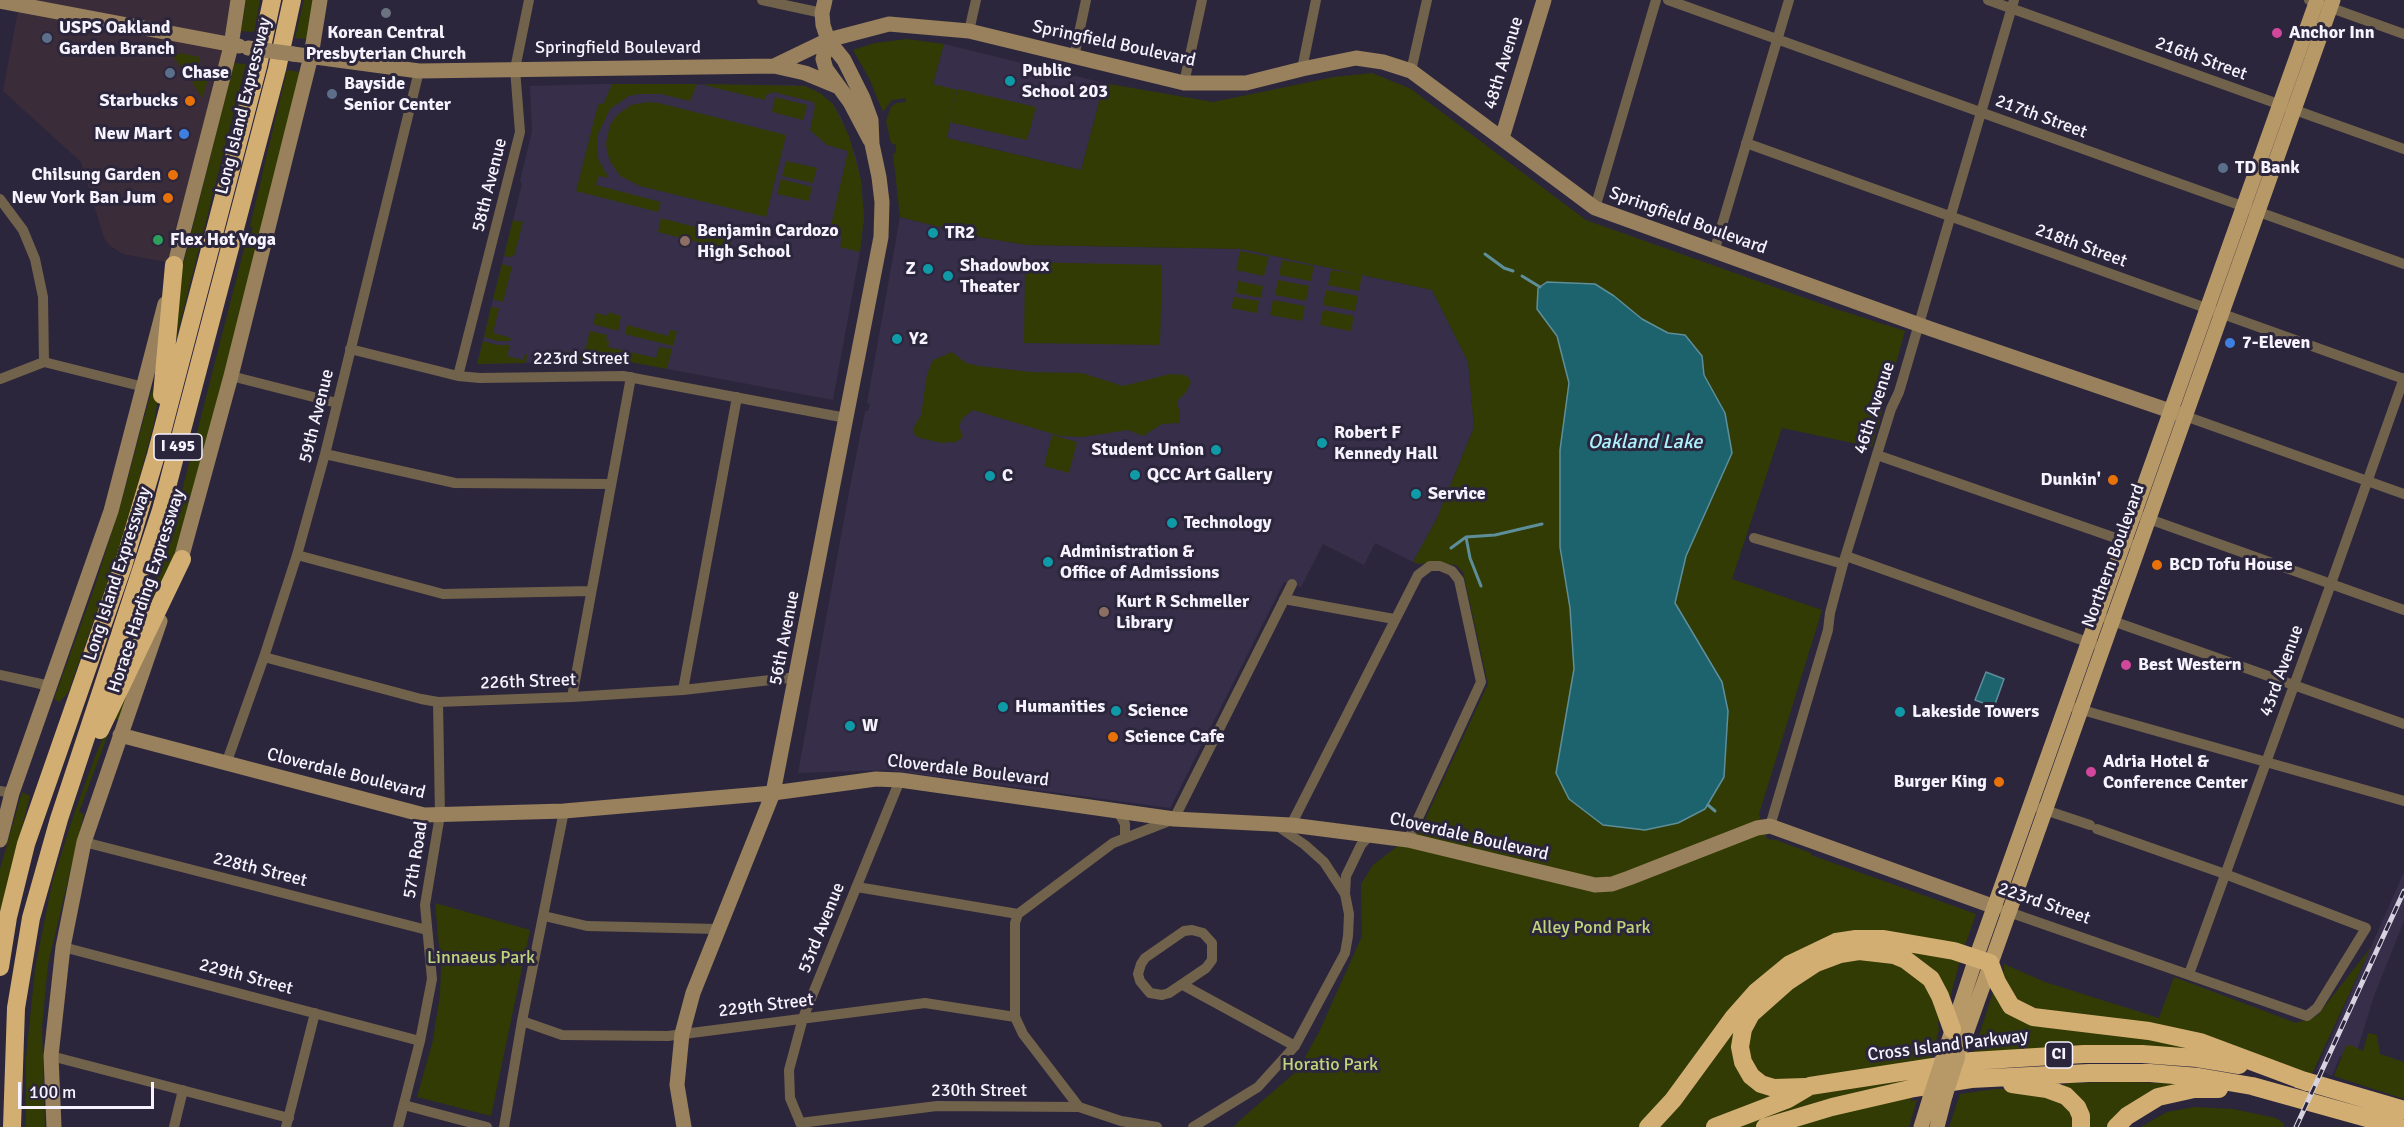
<!DOCTYPE html>
<style>
body{margin:0}
#map{position:relative;width:2404px;height:1127px;overflow:hidden;background:#2c263c;font-family:Signika,sans-serif}
canvas{display:block}
.scale{position:absolute;left:18px;top:1082px;width:136px;height:27px;box-sizing:border-box;border:3px solid #f6f3ff;border-top:0;padding-left:8px;font-size:18px;line-height:21px;white-space:nowrap;color:#f6f3ff;-webkit-text-stroke:4px #2c263c;paint-order:stroke}
</style>
<div id="map">
<canvas width="2404" height="1127"></canvas>
<div class="scale">100 m</div>
</div>
<script>
const c = document.querySelector('canvas').getContext('2d');
c.lineJoin = 'round';
function paint(path, color) {
  c.fillStyle = color;
  c.fill(path, 'evenodd');
}
function poly(rows) {
  const path = new Path2D();
  for (const r of rows) {
    path.moveTo(r[0], r[1]);
    for (let i = 2; i < r.length; i += 2) path.lineTo(r[i], r[i + 1]);
  }
  return path;
}
function stroke(path, color, width, dash) {
  c.strokeStyle = color;
  c.lineWidth = width;
  c.lineCap = dash ? 'butt' : 'round';
  c.setLineDash(dash || []);
  c.stroke(path);
}
function write(font, color, halo, rows, align = 'center') {
  c.font = font + ' Signika,sans-serif';
  c.lineWidth = 6;
  c.setLineDash([]);
  c.textBaseline = 'middle';
  c.strokeStyle = halo;
  c.fillStyle = color;
  for (const [text, x, y, turn = 0] of rows) {
    c.save();
    c.translate(x, y);
    c.rotate((+turn || 0) * Math.PI / 180);
    c.textAlign = isNaN(turn) ? turn : align;
    if (halo) c.strokeText(text, 0, 0);
    c.fillText(text, 0, 0);
    c.restore();
  }
}
const commercial = poly([
 [20,0,231,0,222,54,167,262,123,254,109,245,104,238,81,162,3,91]
]);
const built = poly([
 [944,44,1104,83,1081,170,947,138,950,125,933,84],
 [602,84,794,85,813,89,833,104,841,117,856,157,861,180,864,217,860,252,833,400,625,361,477,364,522,184,520,181,532,131,530,86],
 [900,217,979,237,1027,245,1242,249,1432,290,1468,362,1474,427,1437,518,1413,562,1375,543,1364,565,1323,544,1301,587,1284,582,1170,808,888,770,798,773,849,492,865,411,868,411,870,404,867,403],
 [2404,872,2404,921,2374,996,2354,1061,2340,1056,2332,1076,2317,1069]
]);
const green = poly([
 [246,0,260,0,254,32,241,31],
 [304,0,314,0,307,39,295,38],
 [907,39,944,44,933,84,957,90,949,122,958,89,1036,107,1027,140,949,122,950,125,947,138,1081,170,1104,83,1213,102,1334,77,1372,73,1411,89,1586,220,1836,309,1905,331,1872,447,1782,428,1732,579,1822,610,1759,814,1767,839,1776,840,1811,853,1811,855,1976,914,1960,960,1948,1006,1946,1001,1938,1023,1939,1030,1931,1060,1924,1065,1911,1101,1917,1100,1909,1127,1234,1127,1239,1121,1298,1070,1319,1032,1362,936,1361,884,1373,865,1421,828,1488,684,1463,572,1456,565,1432,563,1419,564,1413,562,1437,518,1474,427,1468,362,1432,290,1362,275,1359,291,1328,285,1331,270,1361,275,1242,249,1027,245,979,237,900,217,893,154,896,152,896,145,891,143,886,121,891,107,896,103,906,102,906,98,892,100,883,112,869,78,853,50,875,43],
 [174,52,199,57,199,64,192,64,183,69,174,58],
 [234,63,246,64,172,355,178,285],
 [287,70,301,72,182,539,152,607,148,605,175,518,246,241,253,228,250,226],
 [203,71,210,74,202,98,192,82,199,77],
 [612,84,697,84,690,101,661,94,639,94,629,96,610,109,598,134,597,152,599,161,609,178,599,176,596,185,661,202,658,212,576,191,598,105,604,103],
 [706,84,805,86,820,93,833,104,849,136,861,180,864,217,860,252,840,247,842,237,831,226,848,151,827,145,810,130,815,107,814,102,773,92,766,95,765,100,704,85],
 [775,97,807,105,803,120,772,112],
 [648,102,659,103,786,135,766,217,640,186,620,176,610,161,607,152,606,143,610,125,617,115,631,105],
 [786,161,817,168,813,183,782,176],
 [781,179,812,187,809,201,777,194],
 [661,218,733,237,729,250,658,232],
 [513,220,523,222,514,256,510,257,504,256],
 [1240,251,1269,257,1264,276,1236,270],
 [1282,260,1314,266,1311,281,1279,275],
 [1025,262,1162,265,1160,345,1024,343],
 [502,264,512,267,503,302,493,299],
 [1278,280,1309,286,1306,301,1275,295],
 [1238,281,1263,286,1261,298,1236,293],
 [1326,290,1358,296,1355,311,1323,305],
 [1234,297,1259,301,1257,313,1231,308],
 [1273,300,1305,306,1302,321,1270,315],
 [491,307,499,308,493,333,511,338,510,341,498,341,484,337],
 [1323,310,1354,316,1351,331,1320,325],
 [609,312,621,316,618,331,593,324,596,313,608,316],
 [627,325,668,336,670,330,677,331,673,346,625,334],
 [590,331,607,335,606,340,609,341,608,347,656,358,659,347,672,349,667,369,625,361,562,362,565,351,584,355],
 [483,341,498,345,510,345,507,356,523,360,525,354,527,354,526,363,477,364],
 [952,352,966,363,979,366,1031,372,1082,373,1123,386,1170,374,1185,375,1189,378,1191,382,1187,391,1177,401,1180,414,1179,423,1162,424,1143,436,1128,430,1082,437,1060,436,973,410,963,418,959,426,963,437,956,442,942,443,920,438,915,435,913,429,921,415,927,374,933,360],
 [160,372,159,392,154,423,124,536,68,693,59,702,54,699,95,586,122,500,150,396],
 [1052,435,1077,442,1069,473,1044,466],
 [154,624,119,720,114,718,79,812,84,814,48,964,42,1027,45,1127,26,1127,26,1057,35,969,52,883,74,814,96,754],
 [22,792,30,796,0,912,0,869],
 [435,903,530,930,491,1116,417,1097,433,1040,440,994,441,968],
 [2371,947,2312,1074,2221,1043,2025,1008,2010,997,2004,980,2004,964,2045,982,2159,1018,2174,977,2296,1023,2317,1016],
 [1993,992,2001,1003,2162,1039,2192,1049,1973,1054],
 [2368,1033,2377,1035,2380,1054,2404,1062,2404,1099,2334,1076,2346,1046,2351,1045,2363,1051],
 [2125,1082,2190,1084,2112,1127,2087,1127,2058,1087,2069,1083],
 [1995,1089,2015,1089,2050,1094,2074,1111,2077,1127,1949,1127,1960,1094],
 [2194,1107,2233,1109,2276,1118,2284,1124,2284,1127,2141,1127,2167,1112]
]);
const water = poly([
 [1547,282,1595,284,1614,296,1642,319,1668,333,1685,335,1702,356,1704,375,1725,413,1732,453,1686,556,1675,603,1722,682,1728,711,1724,777,1705,809,1678,823,1645,830,1603,825,1569,799,1556,773,1574,669,1570,608,1560,547,1560,450,1569,383,1557,336,1537,309,1538,288,1547,282],
 [1986,672,2004,679,1994,707,1975,700,1986,672]
]);
const stream = poly([
 [1485,254,1504,268,1513,271],
 [1522,276,1540,287],
 [1451,548,1466,537],
 [1481,586,1470,558,1466,537,1495,535,1542,524],
 [1708,805,1715,811]
]);
const street = poly([
 [762,0,822,13],
 [1668,0,2404,264],
 [1988,0,2404,149],
 [2309,0,2404,34],
 [969,31,976,0],
 [1074,57,1086,0],
 [1302,69,1316,0],
 [1411,71,1427,0],
 [1184,83,1202,0],
 [1746,143,2404,379],
 [0,199,23,230,35,259,43,297,44,362],
 [1595,208,1656,0],
 [1714,252,1789,0],
 [350,349,458,376,480,378,623,376,846,418],
 [231,376,337,403],
 [458,376,520,132,515,69,529,0],
 [0,379,44,362,144,387],
 [2185,416,2404,494],
 [325,454,455,483,611,484],
 [1877,455,2130,543],
 [2135,514,2404,610],
 [1754,538,1843,564],
 [297,555,443,594,591,591],
 [1846,556,2093,644],
 [1284,599,1394,619],
 [2107,619,2404,724],
 [264,657,421,699,438,702,572,697,683,690,797,677],
 [0,675,50,686],
 [683,690,737,397],
 [572,697,631,377],
 [2075,708,2404,801],
 [226,764,264,657,297,555,325,454,419,71],
 [0,791,12,793],
 [2039,808,2090,825],
 [1119,813,1125,824,1125,837],
 [1276,825,1305,845,1324,862,1345,894],
 [1291,825,1418,575,1430,566,1440,566,1452,571,1459,580,1481,682,1408,840],
 [1770,826,1828,630,1830,613,1843,564,1891,409,1899,392,2014,0],
 [84,842,427,930],
 [857,887,1018,914],
 [2003,910,2307,1016,2317,1008,2366,928,2225,874,2097,829],
 [544,916,587,926,718,929],
 [1192,930,1203,933,1212,943,1212,960,1206,968,1169,993,1162,995,1150,993,1140,981,1138,974,1141,964,1145,958,1184,931,1192,930],
 [63,947,420,1041],
 [2189,974,2328,592,2404,378],
 [1183,985,1295,1046],
 [522,1021,562,1035,668,1036,925,1003,1015,1017],
 [51,1056,289,1118],
 [404,1105,487,1127],
 [1079,1107,1023,1034,1015,1017,1015,923,1018,914,1113,843,1174,819,1292,584],
 [800,1123,937,1106,1079,1107,1121,1121,1157,1127],
 [174,1127,183,1090],
 [286,1127,315,1013],
 [398,1127,420,1041,432,979,425,905,440,815,438,702],
 [504,1127,522,1021,564,811],
 [802,1127,790,1098,789,1070,803,1018,900,780],
 [1193,1127,1258,1087,1295,1046,1345,953,1348,936,1349,914,1345,894,1346,876,1361,845,1369,836]
]);
const secondary = poly([
 [0,1,239,46],
 [828,40,823,59,826,69,850,102,870,140],
 [293,54,419,71,774,66,828,40,889,24,969,31,1184,83,1246,83,1302,69,1356,58,1383,62,1411,71,1595,208,1931,329,2182,415],
 [774,66,805,73,839,87],
 [1502,138,1544,0],
 [172,275,231,46,238,0],
 [178,570,231,376,311,56,320,0],
 [120,735,424,815,564,811,773,793,876,779,900,780,1174,819,1291,825,1408,840,1595,885,1612,884,1629,878,1757,828,1770,826,1995,907],
 [0,840,12,793,111,511,165,304],
 [54,1127,51,1056,63,947,84,842,160,621],
 [684,1127,677,1085,682,1034,693,993,773,793,881,237,882,202,879,177,872,144,871,120,863,98,844,60,828,40,823,25,822,13,825,0]
]);
const primary = poly([
 [1958,1056,2333,0],
 [1943,1058,1976,958,2317,0],
 [1921,1127,1930,1098],
 [1937,1127,1945,1096]
]);
const highway = poly([
 [162,395,174,265],
 [100,730,182,559],
 [0,967,8,917,26,844,123,566,156,455,258,66,272,0],
 [2298,1079,2404,1110],
 [2012,1084,2047,1089,2066,1096,2077,1107,2081,1116,2081,1127],
 [1806,1087,1774,1088,1761,1084,1751,1076,1743,1062,1740,1047,1743,1029,1751,1014,1787,982,1816,963,1840,954,1859,951,1894,955,1906,960,1931,979,1940,996,1952,1029],
 [12,1127,16,1008,31,918,59,819,161,510,277,69,292,0],
 [1648,1127,1673,1100,1733,1018,1756,992,1790,964,1836,942,1856,939,1884,939,1954,951,1990,963,1997,982,2011,1006,2033,1017,2149,1031,2200,1042,2307,1082],
 [1715,1127,1788,1099,1810,1086,1972,1061,2084,1054,2142,1054,2197,1058,2239,1065],
 [1765,1127,1832,1107,1914,1088,1971,1079,2089,1073,2150,1073,2199,1077,2252,1086,2399,1127],
 [2116,1127,2127,1116,2158,1097,2194,1089,2219,1089]
]);
const rail = poly([
 [2296,1127,2404,891]
]);
const secondaryBridge = poly([
 [248,48,293,54]
]);
const primaryBridge = poly([
 [1945,1096,1958,1056],
 [1930,1098,1943,1058]
]);
const markers = [
 [386,13,6,"#6b7280"],
 [2277,33,6,"#d1479c"],
 [47,38,6,"#5c6f8a"],
 [170,73,6,"#5c6f8a"],
 [1010,81,6,"#0f9aa8"],
 [332,94,6,"#5c6f8a"],
 [190,101,6,"#e8710a"],
 [184,134,6,"#3f7fe0"],
 [2223,168,6,"#5c6f8a"],
 [173,175,6,"#e8710a"],
 [168,198,6,"#e8710a"],
 [933,233,6,"#0f9aa8"],
 [158,240,6,"#2e9e5b"],
 [685,241,6,"#8d6e63"],
 [928,269,6,"#0f9aa8"],
 [948,276,6,"#0f9aa8"],
 [897,339,6,"#0f9aa8"],
 [2230,343,6,"#3f7fe0"],
 [1322,443,6,"#0f9aa8"],
 [1216,450,6,"#0f9aa8"],
 [1135,475,6,"#0f9aa8"],
 [990,476,6,"#0f9aa8"],
 [2113,480,6,"#e8710a"],
 [1416,494,6,"#0f9aa8"],
 [1172,523,6,"#0f9aa8"],
 [1048,562,6,"#0f9aa8"],
 [2157,565,6,"#e8710a"],
 [1104,612,6,"#8d6e63"],
 [2126,665,6,"#d1479c"],
 [1003,707,6,"#0f9aa8"],
 [1116,711,6,"#0f9aa8"],
 [1900,712,6,"#0f9aa8"],
 [850,726,6,"#0f9aa8"],
 [1113,737,6,"#e8710a"],
 [2091,772,6,"#d1479c"],
 [1999,782,6,"#e8710a"]
];
const shields = [
 [178,447,48],
 [2059,1055,27]
];
const shieldNames = [
 ["I 495",178,447],
 ["CI",2059,1055]
];
const poiNames = [
 ["USPS Oakland",59,28],
 ["Garden Branch",59,49],
 ["Korean Central",386,33,"center"],
 ["Presbyterian Church",386,54,"center"],
 ["Anchor Inn",2289,33],
 ["Public",1022,71],
 ["School 203",1022,92],
 ["Chase",182,73],
 ["Bayside",344,84],
 ["Senior Center",344,105],
 ["Starbucks",178,101,"right"],
 ["New Mart",172,134,"right"],
 ["TD Bank",2235,168],
 ["Chilsung Garden",161,175,"right"],
 ["New York Ban Jum",156,198,"right"],
 ["Benjamin Cardozo",697,231],
 ["High School",697,252],
 ["TR2",945,233],
 ["Flex Hot Yoga",170,240],
 ["Shadowbox",960,266],
 ["Theater",960,287],
 ["Z",916,269,"right"],
 ["Y2",909,339],
 ["7-Eleven",2242,343],
 ["Robert F",1334,433],
 ["Kennedy Hall",1334,454],
 ["Student Union",1204,450,"right"],
 ["QCC Art Gallery",1147,475],
 ["C",1002,476],
 ["Dunkin'",2101,480,"right"],
 ["Service",1428,494],
 ["Technology",1184,523],
 ["Administration &",1060,552],
 ["Office of Admissions",1060,573],
 ["BCD Tofu House",2169,565],
 ["Kurt R Schmeller",1116,602],
 ["Library",1116,623],
 ["Best Western",2138,665],
 ["Humanities",1015,707],
 ["Science",1128,711],
 ["Lakeside Towers",1912,712],
 ["W",862,726],
 ["Science Cafe",1125,737],
 ["Adria Hotel &",2103,762],
 ["Conference Center",2103,783],
 ["Burger King",1987,782,"right"]
];
const streetNames = [
 ["Springfield Boulevard",1114,44,12],
 ["Springfield Boulevard",618,48],
 ["216th Street",2201,59,20],
 ["48th Avenue",1504,63,-73],
 ["Long Island Expressway",244,106,-76],
 ["217th Street",2041,117,20],
 ["58th Avenue",490,185,-76],
 ["Springfield Boulevard",1688,221,20],
 ["218th Street",2081,246,20],
 ["223rd Street",581,359],
 ["46th Avenue",1875,408,-72],
 ["59th Avenue",317,416,-76],
 ["Northern Boulevard",2114,556,-70],
 ["Long Island Expressway",118,574,-72],
 ["Horace Harding Expressway",147,591,-72],
 ["56th Avenue",785,638,-79],
 ["43rd Avenue",2282,671,-70],
 ["226th Street",528,682,-2],
 ["Cloverdale Boulevard",968,771,7],
 ["Cloverdale Boulevard",346,774,14],
 ["Cloverdale Boulevard",1469,837,13],
 ["57th Road",416,860,-81],
 ["228th Street",260,870,14],
 ["223rd Street",2044,904,19],
 ["53rd Avenue",822,928,-68],
 ["229th Street",246,977,15],
 ["229th Street",766,1006,-7],
 ["Cross Island Parkway",1948,1046,-7],
 ["230th Street",979,1091]
];
const parkNames = [
 ["Alley Pond Park",1591,928],
 ["Linnaeus Park",481,958],
 ["Horatio Park",1330,1065]
];
const waterNames = [
 ["Oakland Lake",1645,443]
];
paint(commercial, '#3b2c39');
paint(built, '#372e4a');
paint(green, '#323b04');
paint(water, '#1c636e');
stroke(water, '#5d8e9a', 1.5);
stroke(stream, '#5d8e9a', 3);
stroke(street, '#71624b', 10);
stroke(secondary, '#98815c', 15);
stroke(primary, '#b79968', 15);
stroke(highway, '#d3ae73', 18);
stroke(rail, '#d6d2e0', 5);
stroke(rail, '#2c263c', 3, [9]);
stroke(secondaryBridge, '#98815c', 15);
stroke(primaryBridge, '#b79968', 15);
for (const [x, y, r, color] of markers) {
  const dot = new Path2D();
  dot.arc(x, y, r, 0, 2 * Math.PI);
  c.fillStyle = color;
  c.fill(dot);
  stroke(dot, '#2c263c', 2);
}
for (const [x, y, w] of shields) {
  const box = new Path2D();
  box.roundRect(x - w / 2, y - 13, w, 26, 4.5);
  c.fillStyle = '#2c263c';
  c.fill(box);
  stroke(box, '#f6f3ff', 1.5);
}
write('bold 16px', '#f6f3ff', null, shieldNames);
write('bold 18px', '#f6f3ff', '#2c263c', poiNames, 'left');
write('18px', '#f6f3ff', '#2c263c', streetNames);
write('18px', '#c0d57b', '#2c263c', parkNames);
write('italic 20px', '#acf1fd', '#2c263c', waterNames);
</script>
